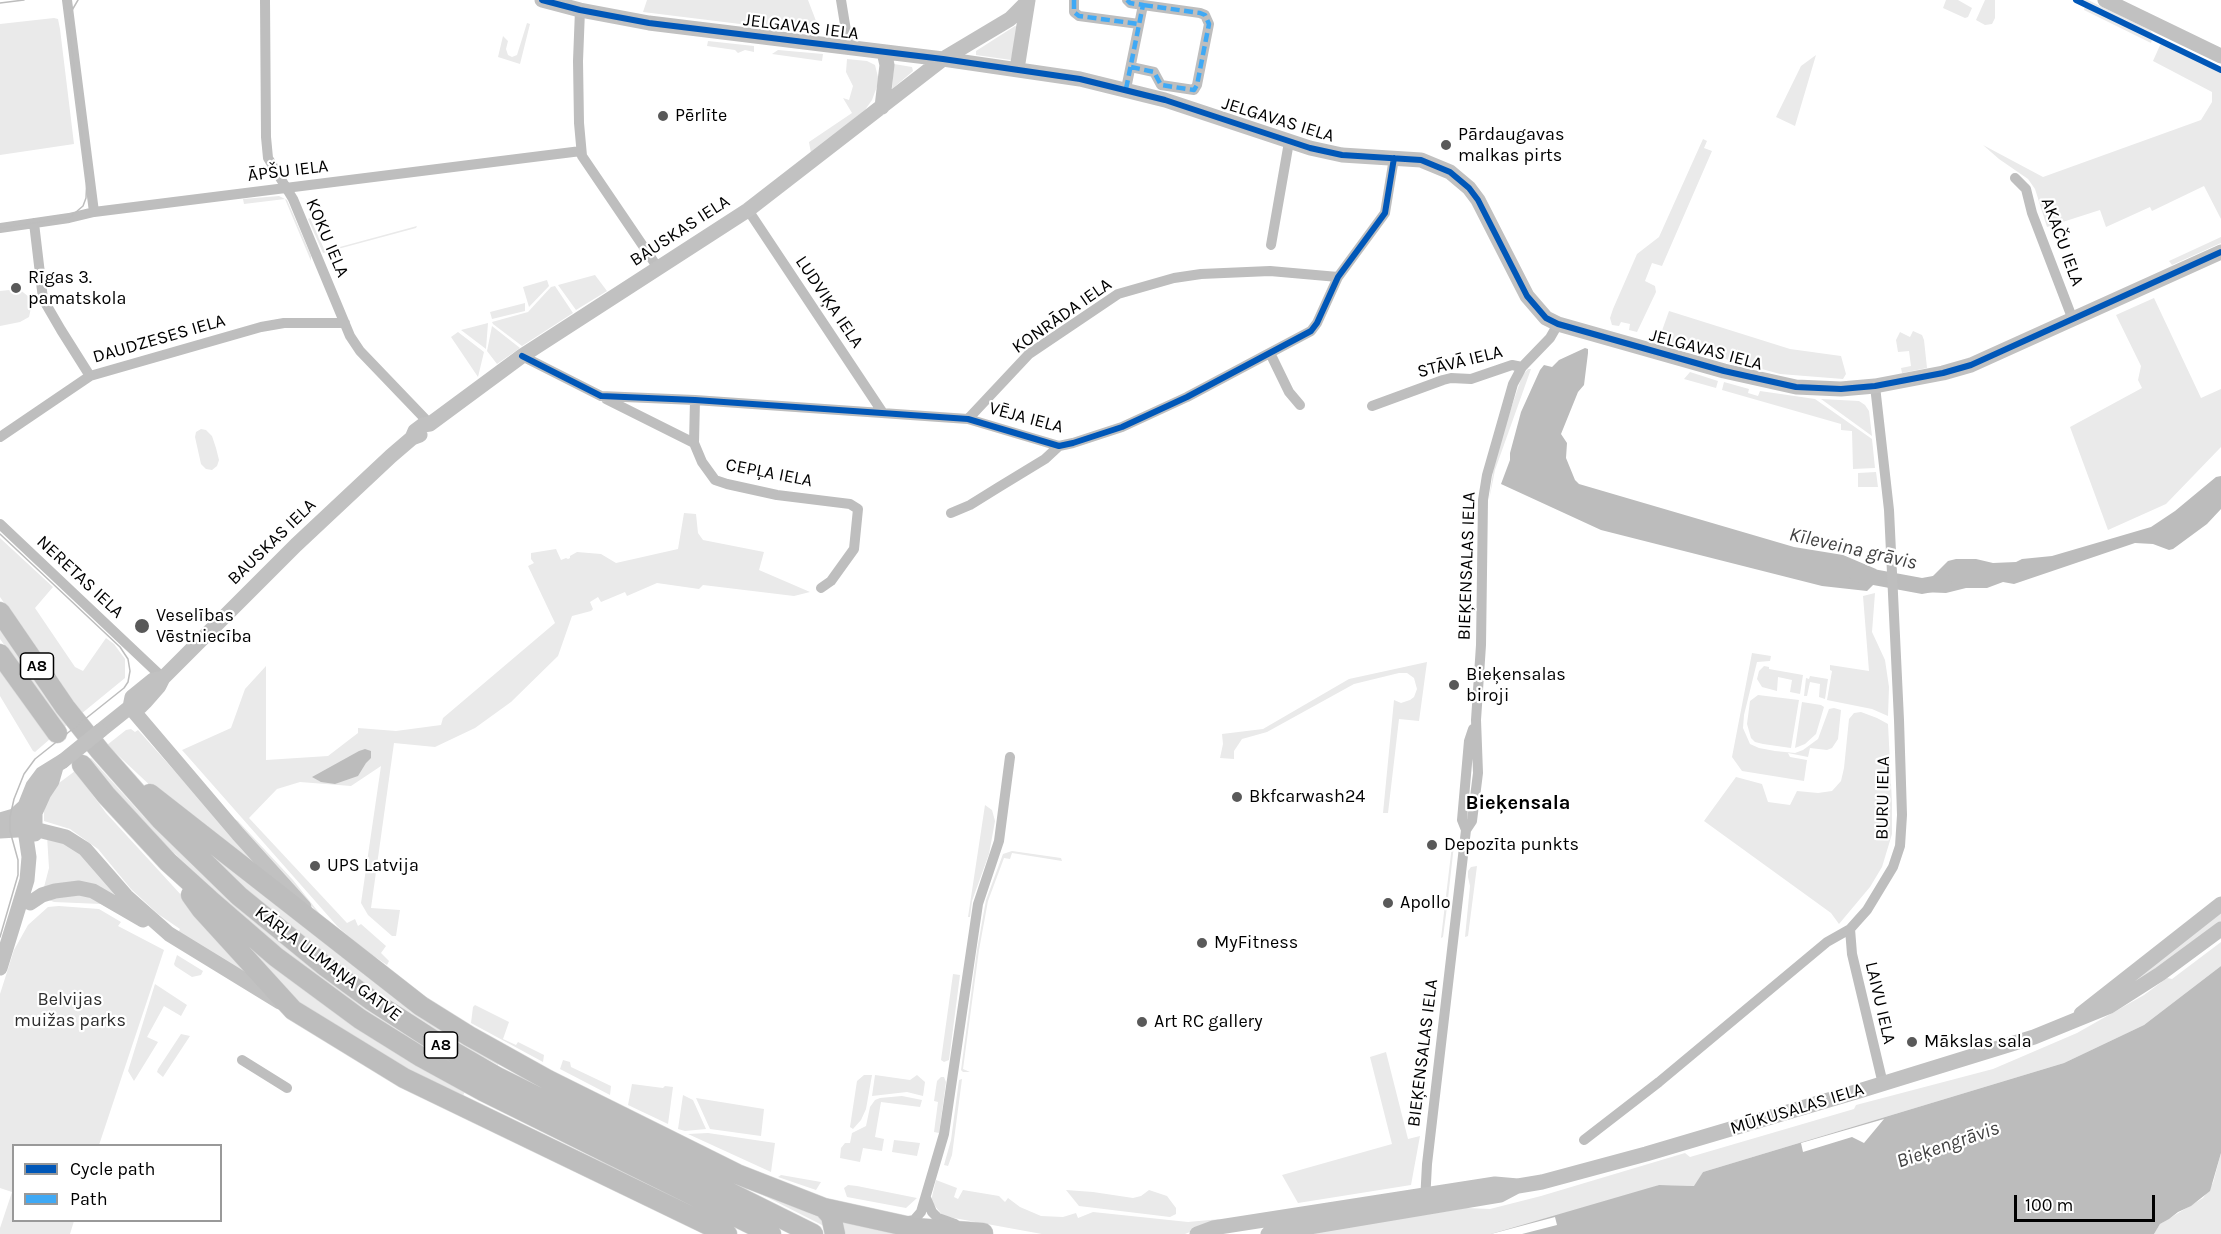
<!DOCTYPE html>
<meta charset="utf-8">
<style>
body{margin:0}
#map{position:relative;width:2221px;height:1234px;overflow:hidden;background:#fff;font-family:Karla,sans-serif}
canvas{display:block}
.legend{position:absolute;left:12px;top:1144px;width:210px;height:78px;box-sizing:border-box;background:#fff;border:2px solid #999;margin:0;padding:8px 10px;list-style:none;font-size:18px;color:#000}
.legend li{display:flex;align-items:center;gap:12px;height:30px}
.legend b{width:30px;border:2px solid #999}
.scale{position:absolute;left:2014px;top:1195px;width:141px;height:27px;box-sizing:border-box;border:3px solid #000;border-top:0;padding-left:8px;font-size:18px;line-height:21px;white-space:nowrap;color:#000;-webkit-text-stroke:4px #fff;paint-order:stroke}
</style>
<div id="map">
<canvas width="2221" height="1234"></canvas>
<ul class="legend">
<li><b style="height:8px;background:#0057b8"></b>Cycle path</li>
<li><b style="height:8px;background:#3fa9f5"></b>Path</li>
</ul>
<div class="scale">100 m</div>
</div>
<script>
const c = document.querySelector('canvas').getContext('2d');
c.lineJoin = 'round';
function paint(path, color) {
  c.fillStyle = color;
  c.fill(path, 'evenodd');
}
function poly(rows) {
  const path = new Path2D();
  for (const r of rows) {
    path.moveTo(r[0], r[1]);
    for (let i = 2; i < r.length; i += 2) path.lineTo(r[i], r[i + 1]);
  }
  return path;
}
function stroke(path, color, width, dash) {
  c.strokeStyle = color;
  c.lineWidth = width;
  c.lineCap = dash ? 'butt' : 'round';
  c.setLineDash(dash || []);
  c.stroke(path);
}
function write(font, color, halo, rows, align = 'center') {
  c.font = font + ' Karla,sans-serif';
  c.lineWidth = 4.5;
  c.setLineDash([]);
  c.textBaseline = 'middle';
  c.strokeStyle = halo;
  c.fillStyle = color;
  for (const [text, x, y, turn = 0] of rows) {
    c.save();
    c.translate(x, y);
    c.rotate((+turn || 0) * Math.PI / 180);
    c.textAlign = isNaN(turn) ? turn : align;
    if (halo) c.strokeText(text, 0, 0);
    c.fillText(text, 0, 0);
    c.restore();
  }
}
const green = poly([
 [647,0,808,0,821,34,643,12],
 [1946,0,1958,0,1972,8,1968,17,1965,18,1943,8],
 [1985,0,1995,0,1995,18,1992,24,1985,25,1976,20],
 [2080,0,2088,0,2150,30,2154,35],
 [2085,6,2152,40,2151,43,2088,12,2084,10],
 [54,18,58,19,60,29,74,144,0,155,0,24],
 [527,23,530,24,520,64,498,57,503,36,508,41,506,49,508,55,512,57,517,55],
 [1015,26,1018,27,1011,60,976,55,976,51],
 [708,41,754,46,754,52,745,50,738,53,735,50,707,46],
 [2161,43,2221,72,2221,219,2204,186,2152,211,2150,207,2106,227,2100,210,2047,227,2035,189,2028,179,1999,159,1983,145,2043,177,2201,120,2212,102,2212,92,2153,61],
 [778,50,823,54,822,61,772,54],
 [1816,55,1795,126,1776,117,1801,66],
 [847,59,867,61,875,65,879,81,872,100,865,110,811,153,809,142,852,113,843,98,849,100,853,86,846,72],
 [894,64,912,67,913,71,892,89],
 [1703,139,1707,141,1704,148,1712,151,1662,266,1652,263,1645,281,1655,286,1656,292,1637,332,1629,330,1630,324,1621,322,1619,326,1612,325,1610,318,1613,309,1637,254,1659,237],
 [279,196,287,200,311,256,311,261,285,199,244,204,243,199],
 [310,218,325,251,417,226,416,228,323,253,308,219],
 [2221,237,2221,243,2172,265,2169,261],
 [595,275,607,291,576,310,558,285],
 [547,280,549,286,529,307,523,287],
 [555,286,573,313,522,346,493,324,492,322,528,312,551,287],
 [19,289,29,297,31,308,29,317,20,322,0,326,0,291],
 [2154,298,2201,398,2221,389,2221,447,2166,504,2108,530,2070,427,2142,388,2138,380,2141,366,2116,315],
 [525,303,525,311,492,319,490,312],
 [1669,311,1790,349,1841,356,1846,374,1843,379,1780,374,1667,343,1659,339],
 [488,323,486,349,461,330],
 [492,326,520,348,497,364,487,351],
 [1913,331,1922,335,1924,340,1927,368,1902,373,1901,368,1911,366,1909,351,1898,352,1896,340,1900,332,1910,337],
 [458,332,484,352,478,377,451,337],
 [1528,369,1531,369,1495,470,1489,500,1495,458,1502,435,1522,376],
 [1690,372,1718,381,1716,388,1684,379],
 [1724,382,1749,389,1748,393,1758,396,1760,391,1815,399,1872,439,1875,468,1853,469,1852,431,1841,430,1841,424,1722,390],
 [1821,399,1859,401,1865,405,1869,411,1872,436],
 [201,429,206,430,212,436,216,448,219,460,217,466,212,470,206,469,201,464,195,437,196,432],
 [1876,472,1878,487,1858,487,1858,473],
 [684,513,696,514,698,533,703,540,764,552,759,570,810,592,794,596,703,585,699,589,657,583,627,596,625,592,601,602,598,597,590,602,593,609,591,611,572,616,558,656,511,702,475,728,435,747,394,743,371,908,400,910,396,936,392,936,368,915,361,903,381,766,351,786,300,782,277,789,249,818,347,923,355,919,358,926,361,924,386,946,381,953,389,961,387,965,362,948,338,927,182,750,231,728,245,689,266,666,266,760,328,756,358,733,358,728,396,731,441,725,443,718,555,623,528,566,534,563,531,559,531,553,556,549,561,560,566,558,568,559,570,558,570,556,577,552,601,554,616,563,678,549],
 [0,538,53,587,35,608,75,667,83,671,106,638,114,644,125,659,125,678,81,714,0,597],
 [1875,593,1872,632,1885,660,1889,687,1888,716,1872,709,1827,700,1832,671,1830,670,1830,665,1869,671,1863,596],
 [0,627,68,724,63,728,0,639],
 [1752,653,1771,656,1770,661,1757,662,1744,715,1743,728,1750,744,1759,748,1775,751,1795,753,1803,750,1818,739,1829,709,1834,708,1841,710,1838,739,1832,748,1827,750,1810,748,1808,757,1788,753,1790,757,1807,760,1804,781,1742,771,1732,757],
 [1427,662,1419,721,1399,719,1388,813,1383,813,1394,700,1401,703,1410,700,1414,697,1417,689,1414,678,1407,673,1399,673,1354,684,1267,732,1242,739,1234,751,1234,759,1220,758,1223,744,1222,734,1263,729,1349,679],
 [1764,666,1769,667,1769,669,1803,675,1800,694,1790,692,1792,680,1778,677,1777,691,1762,687,1757,679,1759,671],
 [0,669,50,739,35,752,33,751,0,696],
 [1810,676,1828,679,1825,699,1819,697,1820,684,1810,682,1807,696,1804,696,1806,678,1809,679],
 [1758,695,1799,700,1791,748,1763,744,1755,742,1751,738,1747,724,1750,701],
 [1802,702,1821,705,1824,707,1816,734,1805,744,1795,748],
 [1861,712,1877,718,1888,724,1892,803,1892,834,1882,867,1870,887,1839,924,1831,913,1704,821,1736,777,1762,784,1768,802,1790,805,1797,791,1818,793,1832,791,1841,781,1844,768,1849,719,1854,713],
 [131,729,135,732,138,730,272,880,155,790,107,745,126,730],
 [91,758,143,816,200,871,272,936,330,980,506,1092,435,1056,362,1009,285,953,212,890,159,838,126,804,88,760],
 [75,771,106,813,259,980,178,933,180,929,158,914,131,889,98,849,70,829,44,821,44,811,49,796,59,783],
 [985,805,992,810,995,821,989,854,972,901,970,917,968,917],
 [172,815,500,1061,498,1065,455,1043,381,998,270,913,206,854],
 [233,818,238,821,293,880,324,919,291,885],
 [47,836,71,845,120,896,117,898,43,891,49,868],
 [1453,837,1454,845,1447,907,1443,937,1441,938],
 [1012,851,1061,858,1062,861,1012,853,1010,859,1004,858,988,901,979,950,963,1069,970,1072,963,1072,961,1070,977,950,986,900,1003,854],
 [1477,866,1468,936,1465,937,1470,886,1468,877,1468,871,1471,867],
 [88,893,112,907,115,912,101,904,54,902,46,899],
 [59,906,99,909,121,922,118,926,164,950,99,1145,14,1146,14,1220,74,1221,70,1234,0,1234,0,1228,12,1192,0,1188,0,994,14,950,28,925,48,907],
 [207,910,465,1091,463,1096,418,1078,289,996],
 [2221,911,2221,922,2123,992,2120,990],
 [2221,942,2221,966,2144,1025,2064,1063,1703,1172,1695,1186,1659,1185,1522,1234,1307,1234,1466,1208,1490,1209,1541,1196,1685,1153,1690,1157,1854,1109,1856,1105,1993,1069,2077,1033,2144,995,2167,978,2172,979],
 [177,955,203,971,201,975,192,977,175,966,174,964],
 [953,974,960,975,949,1060,944,1062,941,1060],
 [155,984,187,1005,181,1016,164,1006,147,1037,158,1042,134,1081,128,1071],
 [475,1005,509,1022,503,1039,516,1045,518,1042,544,1055,543,1062,471,1023,473,1007],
 [181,1034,190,1036,163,1077,157,1072,158,1069],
 [1386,1052,1408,1139,1420,1136,1411,1185,1298,1203,1282,1175,1392,1144,1370,1057],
 [563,1060,570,1062,571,1067,611,1086,610,1095,560,1069],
 [864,1075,872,1075,866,1109,861,1120,853,1129,850,1127,857,1081],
 [875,1075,910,1080,917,1075,925,1082,923,1096,907,1092,872,1096],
 [941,1077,944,1077,946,1082,939,1133,934,1132,938,1102,934,1101,937,1081],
 [962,1079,952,1155,948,1166,944,1165,951,1140,959,1080],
 [632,1084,663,1088,665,1086,673,1087,668,1124,628,1105],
 [683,1095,693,1100,706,1129,685,1131,678,1129],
 [902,1096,922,1100,920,1107,881,1102,875,1137,884,1139,882,1151,863,1148,860,1162,840,1158,841,1148,845,1143,850,1143,852,1133,866,1126,870,1107,875,1100,880,1098],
 [696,1098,764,1109,761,1136,710,1129],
 [708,1133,775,1143,771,1172,688,1134],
 [894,1140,920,1143,917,1156,892,1152],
 [2221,1153,2221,1234,2154,1234,2160,1224,2203,1198,2213,1183],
 [781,1175,821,1182,816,1190,778,1177],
 [936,1180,957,1188,954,1197,958,1199,963,1190,999,1196,1005,1202,1008,1198,1020,1207,1041,1216,1063,1217,1076,1213,1078,1218,1093,1212,1188,1222,1221,1219,1185,1234,1042,1234,943,1216,931,1201],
 [848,1185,857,1186,917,1198,906,1208,847,1197,844,1188],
 [747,1187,821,1218,825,1227,820,1224],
 [1066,1190,1093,1192,1133,1198,1141,1196,1149,1190,1167,1196,1176,1208,1176,1214,1170,1217,1079,1206],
 [845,1219,911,1234,839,1234,839,1225]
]);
const water = poly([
 [1585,348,1588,349,1588,353,1584,385,1578,392,1561,434,1567,443,1566,458,1575,480,1579,484,1794,547,1843,555,1876,569,1879,573,1877,584,1874,584,1867,591,1822,586,1601,530,1501,484,1510,460,1510,453,1521,412,1540,370,1544,365,1552,367,1559,360],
 [2221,476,2221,509,2207,524,2173,549,2169,550,2153,544,2135,543,2014,584,2003,582,1987,588,1966,588,1946,593,1921,592,1923,581,1931,578,1948,561,1956,559,1976,559,1993,563,2016,562,2022,559,2052,556,2151,527,2175,511,2216,477],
 [365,749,371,751,371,758,366,763,358,776,335,784,321,782,312,777,359,751],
 [2221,966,2221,1153,2210,1191,2191,1206,2178,1212,2169,1219,2160,1224,2154,1234,1491,1234,1659,1185,1694,1186,1703,1172,2064,1063,2144,1025]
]);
const pier = poly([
 [1884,1119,1864,1143,1852,1137,1803,1152,1801,1143],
 [1555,1217,1557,1225,1522,1234,1491,1234]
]);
const river = poly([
 [1857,574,1922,586,1944,582]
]);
const street = poly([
 [67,0,94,212],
 [265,0,266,137,268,158,293,199,350,336,360,351,430,424],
 [841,0,849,49],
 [1074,0,1074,12,1079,16,1139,24],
 [580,10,578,61,579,123,582,156,658,268],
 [1131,67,1154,72,1161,85,1194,90,1197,85,1209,24,1205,15,1200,13,1143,5],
 [1126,89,1143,5,1130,3,1127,0],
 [2015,178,2026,189,2032,213,2073,320],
 [748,210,883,413],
 [34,223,43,299,61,330,90,376],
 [0,228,69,218,94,212,581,151],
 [1271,245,1289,142],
 [1270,353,1289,392,1300,405],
 [522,356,601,396,695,400,968,419,1059,446,1073,443,1122,427,1187,397,1311,331,1317,323,1338,277,1385,213,1394,158],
 [606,399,694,443],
 [695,400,694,443,702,462,715,480,727,484,777,495,850,504,858,509,854,549,831,581,821,588],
 [1372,406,1443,380,1451,378,1471,379,1512,365,1522,367],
 [968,419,1029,354,1118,294,1174,278,1201,274,1270,271,1338,277],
 [0,437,90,376,261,327,284,323,345,323],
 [951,513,970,505,999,487,1045,459,1059,446],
 [0,524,163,678],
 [1466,830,1462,820,1469,741,1473,729],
 [1850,929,1852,954,1883,1084],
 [242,1060,287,1088],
 [1584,1140,1659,1082,1827,942,1850,929,1867,910,1893,867,1900,846,1902,815,1899,720,1889,510,1875,386],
 [926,1198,932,1212,938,1218,955,1224],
 [1425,1202,1427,1164,1466,830,1472,821,1478,773,1476,720,1481,645,1483,500,1487,475,1513,384,1522,367,1550,338,1558,324],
 [904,1222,914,1220,921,1212,944,1134,978,904,999,841,1010,757]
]);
const secondary = poly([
 [542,0,580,10,649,23,943,59,1080,79,1165,100,1310,148,1342,155,1421,160,1450,172,1469,188,1478,200,1527,296,1546,318,1558,324,1724,371,1796,387,1841,389,1875,386,1943,373,1971,365,2221,252],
 [2105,0,2221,56],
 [1017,69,1028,0],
 [882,107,887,65,884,52],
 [412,438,415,431,423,425,430,424,522,356,748,210,943,59,1010,19,1028,1],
 [130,707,238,834,304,907],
 [130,707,132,697,153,680,163,678],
 [100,731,130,707,140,707,145,702,159,686,163,678,296,545,391,456,412,438,420,435],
 [0,820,14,816,25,806],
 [0,831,34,829,66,837,85,849,126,896,169,934,280,1002],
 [35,834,35,813,44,793,52,781,56,767],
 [30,903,42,895,55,891,79,888,93,891,143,920],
 [0,968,27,880,29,857,25,830,25,806,33,786,42,774,63,761],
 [2081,1014,2221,904],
 [1197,1234,1213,1228,1495,1184,1518,1186,1542,1182,1646,1154,1859,1091,2034,1037,2110,1006,2160,974,2221,929],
 [1268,1234,1500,1195,1517,1186]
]);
const highway = poly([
 [0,612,65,707,100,751,160,819,239,896,326,967,371,1000,433,1040,497,1077,813,1234],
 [0,654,57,733],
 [82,765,106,795,168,862,210,900,276,957,360,1019,421,1057,483,1091,771,1234],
 [150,794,421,1006,469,1036,548,1080,737,1174,824,1208,915,1228,983,1233],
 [191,895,201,909,293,1010,404,1078,727,1234],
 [824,1208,831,1216,835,1234]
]);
const tram = poly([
 [0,3,24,0],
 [0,228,69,218,83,206,86,198,87,177,69,24,71,12,78,0],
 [0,534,120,647,128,659,130,671,128,682,124,688,35,759,24,774,14,799,10,817,10,831,18,860,18,875,0,937]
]);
const secondaryBridge = poly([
 [63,761,100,731]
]);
const quiet = poly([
 [1074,0,1074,12,1079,16,1139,24],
 [1131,67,1154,72,1161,85,1194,90,1197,85,1209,24,1205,15,1200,13,1143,5],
 [1126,89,1143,5,1130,3,1127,0]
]);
const cycleway = poly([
 [542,0,580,10,649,23,943,59,1080,79,1165,100,1310,148,1342,155,1421,160,1450,172,1469,188,1478,200,1527,296,1546,318,1558,324,1724,371,1796,387,1841,389,1875,386,1943,373,1971,365,2221,252],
 [2076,0,2221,70],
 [522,356,601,396,695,400,968,419,1059,446,1073,443,1122,427,1187,397,1311,331,1317,323,1338,277,1385,213,1394,158]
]);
const markers = [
 [663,116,6,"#595959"],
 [1446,145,6,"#595959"],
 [16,288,6,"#595959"],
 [142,626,8,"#595959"],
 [1454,685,6,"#595959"],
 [1237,797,6,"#595959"],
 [1432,845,6,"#595959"],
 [315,866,6,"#595959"],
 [1388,903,6,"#595959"],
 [1202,943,6,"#595959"],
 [1142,1022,6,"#595959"],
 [1912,1042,6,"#595959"]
];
const shields = [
 [37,666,33],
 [441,1045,33]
];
const shieldNames = [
 ["A8",37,666],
 ["A8",441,1045]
];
const streetNames = [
 ["JELGAVAS IELA",801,27,7],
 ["JELGAVAS IELA",1278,120,17],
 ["ĀPŠU IELA",288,171,-7],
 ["BAUSKAS IELA",680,231,-33],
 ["KOKU IELA",327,238,67],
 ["AKAČU IELA",2062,242,70],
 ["LUDVIĶA IELA",829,302,56],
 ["KONRĀDA IELA",1062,316,-35],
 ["DAUDZESES IELA",159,339,-16],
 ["JELGAVAS IELA",1706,350,15],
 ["STĀVĀ IELA",1460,362,-14],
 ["VĒJA IELA",1026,418,15],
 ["CEPĻA IELA",769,473,11],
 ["BAUSKAS IELA",272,542,-44],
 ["BIEĶENSALAS IELA",1467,566,-88],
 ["NERETAS IELA",80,577,43],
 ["BURU IELA",1883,798,-89],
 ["KĀRĻA ULMAŅA GATVE",328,964,37],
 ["LAIVU IELA",1880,1003,77],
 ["BIEĶENSALAS IELA",1423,1053,-83],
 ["MŪKUSALAS IELA",1797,1109,-17]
];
const poiNames = [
 ["Pērlīte",675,116],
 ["Pārdaugavas",1458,135],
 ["malkas pirts",1458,156],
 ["Rīgas 3.",28,278],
 ["pamatskola",28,299],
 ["Veselības",156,616],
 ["Vēstniecība",156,637],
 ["Bieķensalas",1466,675],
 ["biroji",1466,696],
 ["Bkfcarwash24",1249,797],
 ["Depozīta punkts",1444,845],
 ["UPS Latvija",327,866],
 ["Apollo",1400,903],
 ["MyFitness",1214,943],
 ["Art RC gallery",1154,1022],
 ["Mākslas sala",1924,1042]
];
const parkNames = [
 ["Belvijas",70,1000],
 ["muižas parks",70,1021]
];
const waterNames = [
 ["Kīleveina grāvis",1853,549,13],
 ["Bieķengrāvis",1948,1145,-19]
];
const neighbourhoodNames = [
 ["Bieķensala",1518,803]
];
paint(green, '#eaeaea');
paint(water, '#bcbcbc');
paint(pier, '#fff');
stroke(river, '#bcbcbc', 16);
stroke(highway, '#dbdbdb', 21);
stroke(street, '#bebebe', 10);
stroke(secondary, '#c1c1c1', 15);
stroke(highway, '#bdbdbd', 20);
stroke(tram, '#bdbdbd', 1.5);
stroke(secondaryBridge, '#c1c1c1', 15);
stroke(quiet, '#3fa9f5', 4.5, [9, 4.5]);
stroke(cycleway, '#0057b8', 6);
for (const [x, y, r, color] of markers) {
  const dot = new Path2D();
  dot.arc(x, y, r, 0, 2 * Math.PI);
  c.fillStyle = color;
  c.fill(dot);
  stroke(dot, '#fff', 2);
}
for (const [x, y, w] of shields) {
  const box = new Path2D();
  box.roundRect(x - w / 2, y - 13, w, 26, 4.5);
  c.fillStyle = '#fff';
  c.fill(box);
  stroke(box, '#000', 1.5);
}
write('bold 16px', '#000', null, shieldNames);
write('18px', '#000', '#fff', streetNames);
write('18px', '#000', '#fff', poiNames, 'left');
write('18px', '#2f2f2f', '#fff', parkNames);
write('italic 20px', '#404040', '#fff', waterNames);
write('bold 20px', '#000', '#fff', neighbourhoodNames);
</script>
